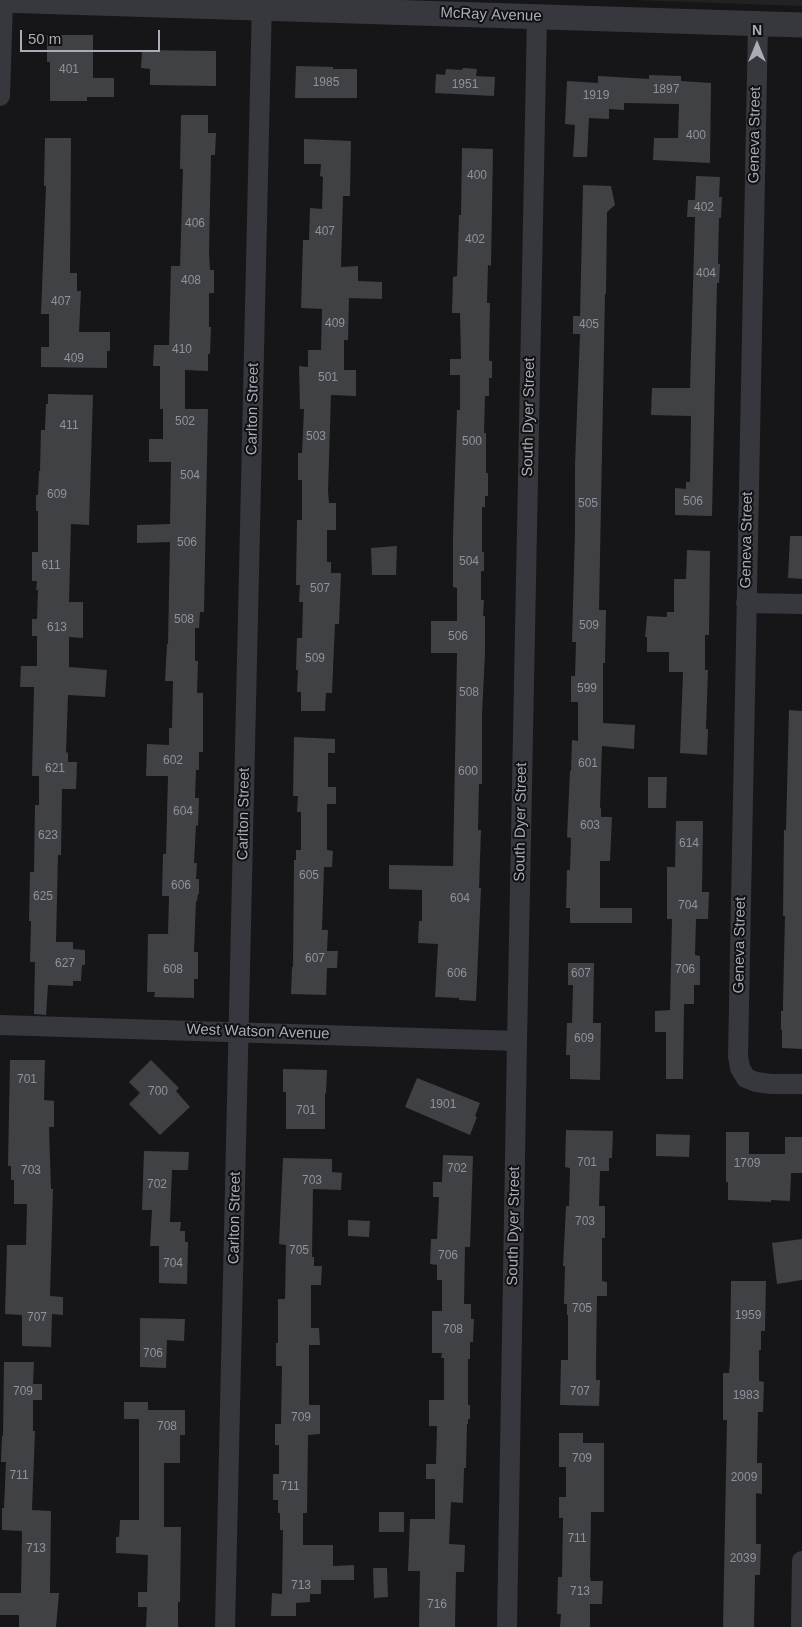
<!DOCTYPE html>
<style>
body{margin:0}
#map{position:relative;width:802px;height:1627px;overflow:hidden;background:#161618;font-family:Helvetica,sans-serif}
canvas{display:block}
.north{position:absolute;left:732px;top:20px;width:50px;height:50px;-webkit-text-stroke:4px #111113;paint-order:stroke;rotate:0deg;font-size:14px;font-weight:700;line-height:20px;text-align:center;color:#a8adb8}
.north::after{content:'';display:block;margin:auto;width:18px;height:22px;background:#a8adb8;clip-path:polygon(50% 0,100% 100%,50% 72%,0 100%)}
.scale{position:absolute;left:20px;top:30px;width:140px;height:22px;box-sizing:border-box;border:2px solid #a8adb8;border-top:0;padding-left:6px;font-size:15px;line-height:18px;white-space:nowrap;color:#a8adb8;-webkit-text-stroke:4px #111113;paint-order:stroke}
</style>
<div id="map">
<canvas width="802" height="1627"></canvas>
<div class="north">N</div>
<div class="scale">50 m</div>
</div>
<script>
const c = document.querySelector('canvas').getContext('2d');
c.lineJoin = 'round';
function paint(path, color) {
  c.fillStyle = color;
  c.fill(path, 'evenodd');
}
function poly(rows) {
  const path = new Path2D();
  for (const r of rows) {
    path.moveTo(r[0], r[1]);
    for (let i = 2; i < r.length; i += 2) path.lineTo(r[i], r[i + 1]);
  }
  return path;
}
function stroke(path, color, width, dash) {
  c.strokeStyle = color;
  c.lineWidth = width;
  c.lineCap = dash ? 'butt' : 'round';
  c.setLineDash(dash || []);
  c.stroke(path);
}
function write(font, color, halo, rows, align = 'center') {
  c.font = font + ' Helvetica,sans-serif';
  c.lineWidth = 4;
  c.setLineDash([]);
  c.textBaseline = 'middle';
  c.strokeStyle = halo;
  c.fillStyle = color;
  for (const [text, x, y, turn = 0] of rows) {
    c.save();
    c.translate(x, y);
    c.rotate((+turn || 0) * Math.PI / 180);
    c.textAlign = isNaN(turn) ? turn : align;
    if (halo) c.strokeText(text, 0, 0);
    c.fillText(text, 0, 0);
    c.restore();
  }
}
const built = poly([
 [632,0,802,0,802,6]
]);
const building = poly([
 [47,35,93,35,93,78,114,78,114,97,87,97,87,101,50,101,50,62,47,62],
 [142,50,216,51,216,86,150,85,150,69,141,68],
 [296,66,333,67,333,69,357,69,357,98,295,98],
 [463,68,477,69,476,76,495,77,494,96,435,93,436,74,445,75,446,69,462,70],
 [649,75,681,76,681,81,711,83,710,163,653,160,654,138,678,138,679,104,624,103,624,110,609,109,609,119,589,118,587,157,573,157,575,125,565,124,567,81,598,83,598,76,649,79],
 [181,115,208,115,208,133,216,133,215,155,211,155,209,252,210,270,214,270,214,293,209,293,209,327,211,327,210,354,208,354,208,371,185,370,185,409,208,409,204,612,200,612,199,628,195,628,195,661,198,661,197,693,203,693,203,752,199,752,199,770,196,770,195,798,199,798,198,826,196,825,194,863,197,863,196,879,199,879,199,894,198,894,197,901,196,901,194,952,198,952,198,979,194,979,194,998,154,997,155,992,147,992,148,934,168,934,169,896,162,896,163,854,166,854,168,776,146,776,147,744,169,745,169,728,172,728,173,681,165,681,167,644,168,644,170,542,137,543,137,525,170,524,171,462,149,462,149,439,163,439,163,409,160,409,160,366,153,366,154,345,169,345,171,266,180,266,183,169,180,169],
 [45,138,71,138,70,273,77,273,77,291,81,291,79,332,110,332,110,351,107,351,107,368,41,367,41,347,49,347,49,314,41,314,46,186,44,186],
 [304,139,351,141,350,196,343,196,341,267,358,266,358,281,382,282,382,299,349,298,348,340,344,340,344,370,356,370,356,396,331,395,328,491,329,503,336,503,336,530,327,530,327,562,331,562,331,573,341,573,339,624,335,624,332,693,326,693,325,711,301,711,301,692,297,692,298,670,296,670,297,638,302,638,303,602,299,602,300,585,296,585,297,520,302,520,302,480,298,480,298,453,302,453,304,409,300,409,299,366,308,367,308,350,321,350,322,309,301,308,303,240,309,240,310,208,322,209,323,177,320,176,321,164,304,164],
 [462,148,493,149,491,266,488,265,487,303,490,303,489,361,492,361,492,378,489,378,489,396,485,396,484,433,486,433,486,473,488,473,488,496,485,496,485,507,482,507,482,552,484,552,484,571,481,571,481,600,484,600,483,616,485,616,485,653,482,715,482,784,479,784,478,830,481,830,479,888,481,888,476,1001,459,1000,459,998,435,997,438,944,418,943,419,921,422,921,422,890,389,889,389,865,453,866,457,653,431,653,431,621,457,621,457,588,453,587,453,536,457,410,460,410,460,375,450,375,450,359,461,359,460,313,452,313,453,277,457,276,459,215,461,215],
 [696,176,720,177,719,197,722,197,721,218,719,218,718,264,720,264,719,283,717,283,712,516,675,515,675,488,686,489,686,482,690,482,691,416,651,415,652,388,690,388,695,217,687,217,688,200,695,200],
 [583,185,611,186,615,205,607,212,606,294,605,294,599,610,606,610,605,663,603,663,603,723,635,725,634,749,602,746,600,808,601,808,601,817,612,817,610,861,600,861,600,908,632,908,632,923,570,923,570,908,566,908,567,870,570,870,571,838,567,837,570,771,571,771,572,740,578,741,578,702,571,702,571,676,575,676,576,642,572,642,575,530,575,465,580,334,573,334,573,316,580,316],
 [48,394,93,395,89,525,71,524,69,602,83,602,83,638,69,637,69,667,107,670,105,697,68,695,66,753,68,752,68,762,77,762,76,789,62,789,61,855,58,855,56,942,73,942,73,949,85,950,85,965,82,965,81,981,73,981,73,986,48,985,46,1015,34,1014,35,962,30,962,31,921,29,921,30,872,34,872,35,805,39,805,39,776,32,776,34,687,20,687,21,666,37,666,37,636,32,636,32,619,37,619,38,590,36,590,37,581,32,581,32,552,38,552,38,511,36,511,36,495,38,495,39,471,40,471,41,430,45,430,46,404,48,404],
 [790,536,802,536,802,579,788,578],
 [397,546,396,575,372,575,371,548],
 [687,550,710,551,709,635,705,635,705,670,708,670,706,729,708,729,707,755,680,753,683,672,669,672,669,652,647,652,647,637,645,637,647,616,667,617,667,612,674,612,674,579,686,579],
 [789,710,802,711,802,1049,782,1048,782,1030,781,1030,781,1011,783,1011,783,1001,785,916,783,916,784,830,786,830],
 [294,737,335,739,335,753,328,753,328,787,336,787,336,804,327,804,327,850,333,851,332,867,324,867,322,930,328,930,327,951,338,951,337,968,327,968,326,995,291,994,292,967,293,967,294,860,296,860,296,850,301,850,301,812,297,812,298,796,293,796],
 [648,777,667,777,666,808,648,808],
 [676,821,703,821,702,892,709,892,708,919,696,919,695,955,700,956,700,985,694,985,694,1004,684,1004,683,1079,666,1079,666,1032,655,1032,655,1011,670,1010,672,919,667,919,667,867,675,867],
 [568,963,594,963,593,1023,601,1023,600,1080,570,1079,570,1055,566,1055,567,1023,572,1023,573,985,568,985],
 [10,1060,45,1060,44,1100,54,1101,54,1127,49,1127,51,1189,53,1189,50,1296,63,1297,63,1315,52,1314,51,1347,22,1346,22,1315,5,1314,7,1245,26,1245,27,1204,14,1204,14,1180,11,1180,11,1166,8,1166],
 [151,1060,179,1088,176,1091,190,1107,160,1135,129,1104,140,1093,129,1082],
 [283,1069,327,1070,326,1093,325,1093,325,1129,286,1129,286,1092,283,1092],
 [417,1078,480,1103,475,1116,477,1117,470,1135,405,1107],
 [566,1130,613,1131,612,1158,609,1158,609,1171,600,1171,599,1206,605,1206,605,1238,602,1238,602,1281,607,1282,607,1296,597,1296,596,1362,596,1380,600,1380,599,1406,560,1405,561,1360,568,1360,568,1315,567,1315,567,1304,564,1304,565,1266,563,1266,566,1206,569,1206,570,1168,565,1167],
 [726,1132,749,1132,749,1154,785,1154,785,1137,802,1137,802,1173,791,1173,790,1201,771,1200,771,1202,728,1200,728,1182,726,1182],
 [656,1134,690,1135,689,1157,656,1156],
 [144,1151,189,1152,188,1170,172,1170,170,1222,181,1222,180,1231,185,1231,185,1242,188,1242,187,1284,159,1283,159,1246,150,1246,152,1210,142,1210],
 [443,1155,473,1156,470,1247,465,1247,464,1304,471,1304,471,1319,474,1319,473,1342,470,1342,470,1359,468,1359,468,1405,470,1405,470,1419,468,1419,468,1424,467,1424,466,1468,464,1468,463,1503,451,1502,449,1544,465,1545,464,1572,456,1572,455,1627,419,1627,420,1571,408,1571,410,1519,435,1519,435,1479,426,1479,426,1464,436,1464,437,1426,429,1426,429,1400,444,1400,444,1358,441,1358,442,1353,432,1353,432,1311,442,1311,442,1280,437,1280,437,1265,430,1264,431,1239,437,1239,439,1197,433,1197,433,1182,442,1182],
 [283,1158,332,1159,332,1172,342,1173,341,1190,313,1189,312,1257,314,1257,314,1266,322,1266,321,1285,311,1285,311,1328,319,1328,320,1345,309,1345,309,1405,320,1405,320,1434,308,1435,307,1513,303,1513,303,1545,333,1545,333,1566,354,1565,354,1580,321,1580,321,1594,310,1594,310,1602,296,1603,296,1616,271,1616,272,1593,282,1594,283,1530,280,1530,280,1513,278,1513,278,1500,273,1500,273,1474,279,1474,279,1445,275,1445,275,1424,281,1424,282,1366,276,1366,276,1343,278,1343,278,1299,285,1299,286,1245,279,1244],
 [348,1220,370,1221,369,1237,348,1236],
 [802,1239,802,1280,777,1284,772,1243],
 [731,1281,766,1281,765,1331,761,1331,761,1350,759,1350,759,1381,764,1382,763,1412,758,1412,757,1463,762,1463,762,1494,756,1493,756,1544,761,1544,760,1575,755,1575,754,1627,723,1627,727,1420,723,1420,723,1373,729,1373,730,1362],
 [140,1318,185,1319,184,1341,167,1340,166,1368,140,1367],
 [4,1362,34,1362,33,1384,42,1384,42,1400,33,1400,33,1431,35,1431,32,1510,51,1511,50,1593,59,1593,56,1627,19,1627,19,1615,0,1615,0,1593,21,1593,22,1531,2,1530,2,1508,4,1508,6,1462,1,1462,2,1436,3,1436],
 [124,1402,148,1402,148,1410,185,1410,185,1435,180,1435,180,1463,164,1463,164,1527,181,1527,180,1602,178,1602,178,1627,146,1627,147,1607,138,1607,138,1592,147,1592,148,1555,116,1553,116,1537,119,1537,120,1520,139,1520,139,1419,124,1419],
 [559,1433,583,1433,583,1443,604,1443,604,1512,591,1512,590,1577,591,1581,603,1581,602,1604,590,1604,590,1627,560,1627,561,1614,557,1614,558,1577,562,1577,563,1518,559,1518,559,1497,566,1497,566,1467,559,1467],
 [379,1512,404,1512,404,1532,379,1532],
 [373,1568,387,1568,388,1597,374,1598]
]);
const minor = poly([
 [758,23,738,1056,740,1068,746,1078,756,1082,771,1084,802,1084],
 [0,96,3,0],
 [746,603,802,604],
 [0,1025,517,1041],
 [225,1627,262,0],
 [507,1627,517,1041,537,16],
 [801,1627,802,1561]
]);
const tertiary = poly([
 [0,0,802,25]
]);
const numberNames = [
 ["401",69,70],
 ["1985",326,83],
 ["1951",465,85],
 ["1897",666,90],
 ["1919",596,96],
 ["400",696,136],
 ["400",477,176],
 ["402",704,208],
 ["406",195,224],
 ["407",325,232],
 ["402",475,240],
 ["404",706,274],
 ["408",191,281],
 ["407",61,302],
 ["409",335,324],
 ["405",589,325],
 ["410",182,350],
 ["409",74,359],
 ["501",328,378],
 ["502",185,422],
 ["411",69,426],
 ["503",316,437],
 ["500",472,442],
 ["504",190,476],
 ["609",57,495],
 ["506",693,502],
 ["505",588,504],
 ["506",187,543],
 ["504",469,562],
 ["611",51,566],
 ["507",320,589],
 ["508",184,620],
 ["509",589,626],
 ["613",57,628],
 ["506",458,637],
 ["509",315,659],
 ["599",587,689],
 ["508",469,693],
 ["602",173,761],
 ["601",588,764],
 ["621",55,769],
 ["600",468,772],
 ["604",183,812],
 ["603",590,826],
 ["623",48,836],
 ["614",689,844],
 ["605",309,876],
 ["606",181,886],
 ["625",43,897],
 ["604",460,899],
 ["704",688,906],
 ["607",315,959],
 ["627",65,964],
 ["608",173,970],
 ["706",685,970],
 ["606",457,974],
 ["607",581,974],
 ["609",584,1039],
 ["701",27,1080],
 ["700",158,1092],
 ["1901",443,1105],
 ["701",306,1111],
 ["701",587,1163],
 ["1709",747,1164],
 ["702",457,1169],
 ["703",31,1171],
 ["703",312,1181],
 ["702",157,1185],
 ["703",585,1222],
 ["705",299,1251],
 ["706",448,1256],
 ["704",173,1264],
 ["705",582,1309],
 ["1959",748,1316],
 ["707",37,1318],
 ["708",453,1330],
 ["706",153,1354],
 ["709",23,1392],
 ["707",580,1392],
 ["1983",746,1396],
 ["709",301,1418],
 ["708",167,1427],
 ["709",582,1459],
 ["711",19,1476],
 ["2009",744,1478],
 ["711",290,1487],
 ["711",577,1539],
 ["713",36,1549],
 ["2039",743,1559],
 ["713",301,1586],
 ["713",580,1592],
 ["716",437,1605]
];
const streetNames = [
 ["McRay Avenue",491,15,2],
 ["Geneva Street",755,135,-89],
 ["Carlton Street",253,409,-89],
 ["South Dyer Street",529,417,-89],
 ["Geneva Street",747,540,-89],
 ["Carlton Street",244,814,-89],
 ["South Dyer Street",521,822,-89],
 ["Geneva Street",740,945,-89],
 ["West Watson Avenue",258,1032,2],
 ["Carlton Street",235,1218,-89],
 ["South Dyer Street",514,1226,-89]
];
paint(built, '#222225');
paint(building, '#404145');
stroke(minor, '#37383d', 20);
stroke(tertiary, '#37383d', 25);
write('12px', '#8e929b', null, numberNames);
write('15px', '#a8adb8', '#111113', streetNames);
</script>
